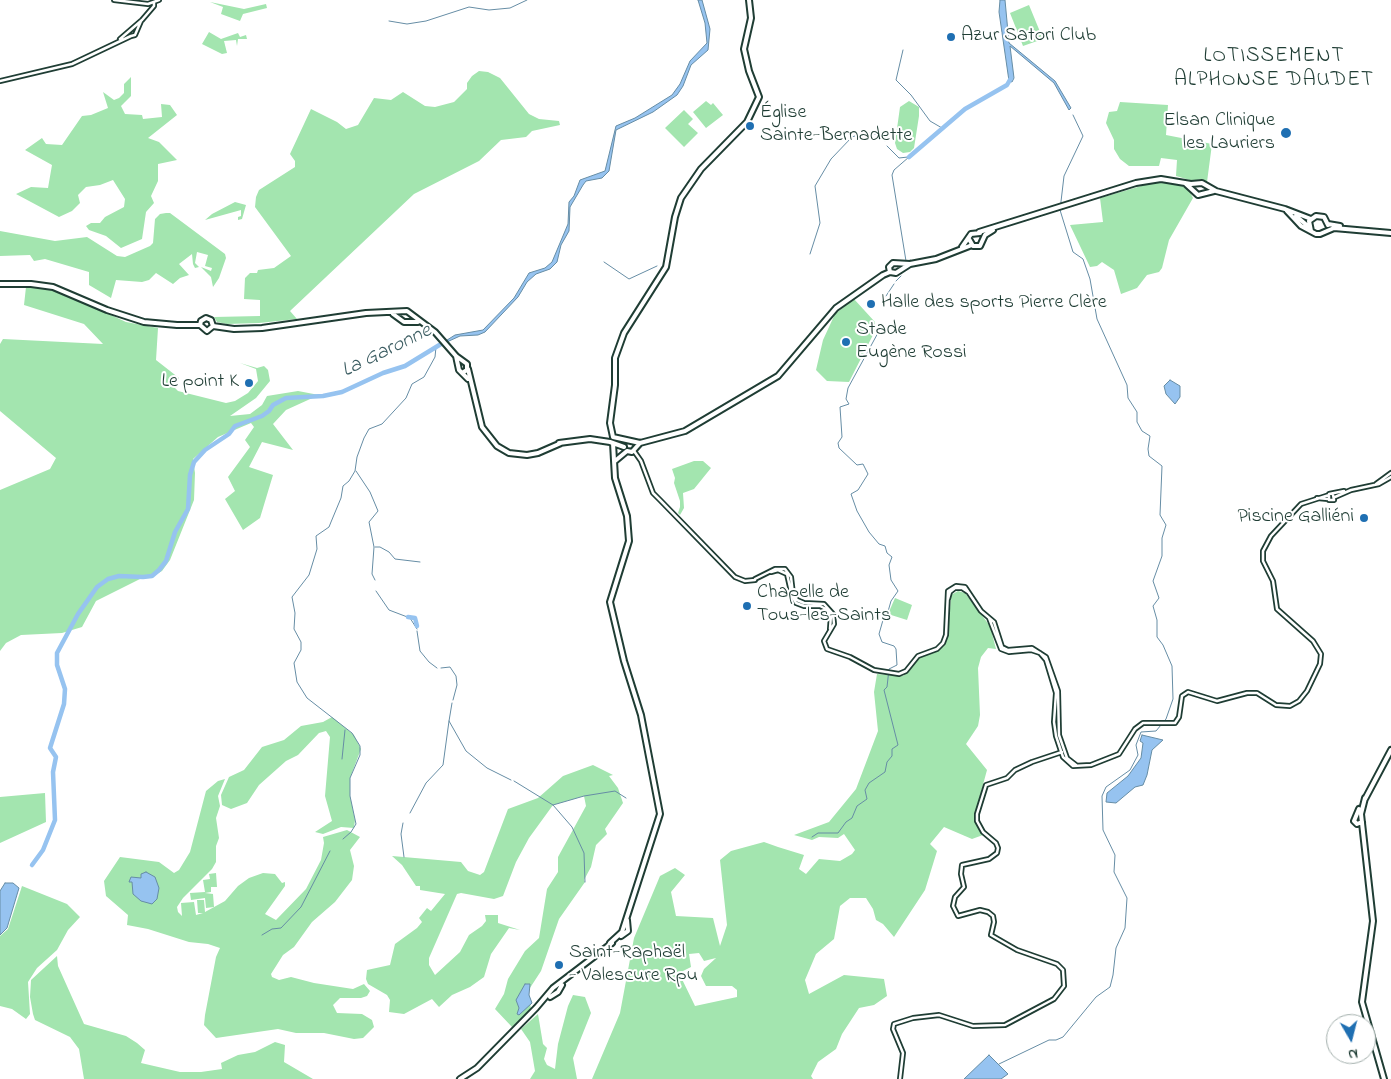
<!DOCTYPE html>
<meta charset="utf-8">
<style>
body{margin:0}
#map{position:relative;width:1391px;height:1079px;overflow:hidden;background:#fff;font-family:"Indie Flower",sans-serif}
canvas{display:block}
.north{position:absolute;left:1326px;top:1014px;width:50px;height:50px;box-sizing:border-box;background:#fff;border:1px solid #a5b1ae;border-radius:50%;rotate:172deg;font-size:14px;font-weight:700;line-height:20px;text-align:center;color:#1f3d34}
.north::after{content:'';display:block;margin:auto;width:18px;height:22px;background:#1f6fb2;clip-path:polygon(50% 0,100% 100%,50% 72%,0 100%)}
</style>
<div id="map">
<canvas width="1391" height="1079"></canvas>
<div class="north">N</div>
</div>
<script>
const c = document.querySelector('canvas').getContext('2d');
c.lineJoin = 'round';
function paint(path, color) {
  c.fillStyle = color;
  c.fill(path, 'evenodd');
}
function poly(rows) {
  const path = new Path2D();
  for (const r of rows) {
    path.moveTo(r[0], r[1]);
    for (let i = 2; i < r.length; i += 2) path.lineTo(r[i], r[i + 1]);
  }
  return path;
}
function stroke(path, color, width, dash) {
  c.strokeStyle = color;
  c.lineWidth = width;
  c.lineCap = dash ? 'butt' : 'round';
  c.setLineDash(dash || []);
  c.stroke(path);
}
function write(font, color, halo, rows, align = 'center') {
  c.font = font + ' "Indie Flower",sans-serif';
  c.lineWidth = 4;
  c.setLineDash([]);
  c.textBaseline = 'middle';
  c.strokeStyle = halo;
  c.fillStyle = color;
  for (const [text, x, y, turn = 0] of rows) {
    c.save();
    c.translate(x, y);
    c.rotate((+turn || 0) * Math.PI / 180);
    c.textAlign = isNaN(turn) ? turn : align;
    if (halo) c.strokeText(text, 0, 0);
    c.fillText(text, 0, 0);
    c.restore();
  }
}
const green = poly([
 [210,2,244,9,266,4,267,8,243,14,240,21,221,14,223,7],
 [1029,5,1043,39,1023,46,1010,13],
 [209,32,221,39,238,33,240,37,246,35,247,39,238,39,237,46,236,40,224,41,227,53,222,54,202,44],
 [479,71,488,72,500,78,529,114,539,119,559,121,560,125,532,131,526,137,501,140,479,161,414,194,290,311,297,319,259,323,227,324,217,322,214,317,260,316,260,300,244,299,245,278,250,273,257,273,258,270,274,268,291,256,255,207,256,197,259,190,295,167,295,161,290,154,311,109,337,122,346,129,358,125,374,98,391,100,403,92,425,106,435,107,454,102,467,89,467,83,472,76],
 [131,77,131,96,121,106,125,114,142,115,143,119,162,117,161,104,170,105,177,115,148,138,159,142,177,160,158,164,158,181,151,196,154,203,146,212,142,239,121,248,106,236,89,230,86,226,91,223,100,223,105,217,124,207,125,199,113,180,100,185,86,187,78,195,80,203,72,211,59,217,16,194,31,187,48,188,52,165,25,150,42,138,46,144,62,145,82,116,91,115,108,108,103,92,114,100,119,98,124,93,124,84],
 [706,101,711,105,713,103,723,115,706,128,693,112],
 [909,101,919,107,919,116,914,148,910,152,903,153,897,149,895,143,900,107],
 [1120,102,1168,105,1166,135,1212,144,1207,182,1201,179,1193,181,1176,176,1177,160,1161,158,1159,166,1129,166,1120,159,1114,149,1114,140,1106,123,1109,112,1117,111],
 [684,110,693,119,688,124,698,133,684,147,665,128],
 [1155,182,1171,182,1188,188,1193,198,1169,240,1162,268,1159,272,1147,275,1137,288,1121,294,1114,270,1102,262,1097,266,1090,267,1070,225,1103,222,1100,198],
 [235,202,246,205,242,219,238,220,238,217,241,216,241,210,205,220,212,214],
 [166,213,170,213,225,254,226,258,219,278,213,287,211,277,201,267,211,271,212,268,205,266,208,255,197,252,195,263,199,267,195,268,193,264,192,254,179,264,189,275,180,278,173,284,156,273,149,280,142,282,116,280,111,298,89,285,89,272,45,259,34,261,30,255,0,256,0,231,55,241,87,237,117,256,125,257,150,246,153,243,155,219,160,214],
 [26,287,42,288,64,293,126,322,158,328,156,360,179,378,174,387,178,391,226,403,235,401,248,393,258,381,256,369,240,363,257,368,264,366,268,370,270,381,256,398,230,416,250,414,262,405,267,396,298,391,319,395,286,410,273,424,293,450,262,442,249,467,273,475,260,518,243,530,225,499,235,491,228,477,250,447,245,440,254,427,251,423,218,437,193,459,195,473,194,500,170,560,162,571,152,577,140,579,96,601,82,627,62,633,21,635,6,643,0,651,0,490,50,469,56,458,0,411,0,344,3,339,103,344,84,324,24,305],
 [854,299,875,322,875,331,849,382,827,381,816,370,823,340,835,314],
 [694,461,703,461,711,468,694,489,683,493,684,508,680,515,678,513,680,507,680,501,674,483,675,478,672,469],
 [958,591,965,593,990,626,996,649,988,648,981,657,978,668,980,715,978,726,966,744,987,770,975,814,977,825,983,835,972,839,944,827,930,844,937,851,925,890,894,937,883,924,876,920,873,909,866,898,850,898,840,906,834,939,816,954,805,980,809,994,844,975,884,979,887,996,874,1005,859,1008,842,1034,836,1049,818,1062,811,1076,813,1079,592,1079,620,1013,634,938,660,876,675,868,685,875,671,892,676,916,713,918,720,946,727,925,720,860,731,851,764,842,778,847,804,855,799,869,806,874,819,859,840,861,852,854,855,850,844,834,838,838,819,837,812,840,794,835,829,822,856,789,878,731,874,692,877,674,903,676,909,671,918,658,944,646,948,637,951,595],
 [699,953,704,961,716,958,704,969,701,976,706,986,732,986,737,990,737,997,695,1006,679,973,691,967,689,954],
 [895,598,912,605,907,620,888,614],
 [332,717,354,735,361,749,350,778,350,796,355,820,354,828,341,827,323,834,315,832,332,821,325,796,330,737,326,731,319,733,298,755,286,761,259,785,247,803,231,809,222,805,221,795,229,777,244,770,262,747,284,740,301,726,323,722],
 [593,765,613,775,609,776,618,788,623,803,605,829,607,834,596,845,591,867,584,880,585,882,559,919,541,971,528,991,531,1009,512,1027,495,1009,504,994,508,979,525,951,539,938,547,889,558,872,558,857,586,806,584,796,553,805,529,838,516,862,503,896,494,899,461,893,457,894,429,958,429,965,435,975,460,952,469,935,482,926,486,921,485,915,498,915,498,923,520,930,509,928,491,954,484,977,470,987,452,995,439,1007,432,999,404,1014,389,1012,390,1000,387,995,368,984,366,979,367,970,390,965,395,944,417,928,422,922,419,918,427,908,431,911,445,894,420,890,420,886,416,886,402,865,392,856,461,862,468,871,480,875,484,872,508,809,538,798,563,776],
 [225,779,218,796,220,806,216,818,219,838,216,846,216,862,212,869,183,898,177,907,178,912,182,916,181,903,194,902,196,915,203,913,198,913,197,900,204,900,205,912,225,901,238,886,249,878,263,873,275,874,282,883,285,882,285,886,265,914,276,920,306,889,321,860,324,843,323,837,347,830,360,837,350,850,354,866,352,880,335,902,312,922,294,947,283,955,271,974,272,977,279,980,291,977,314,983,353,989,364,984,370,991,367,996,361,998,340,998,333,1005,337,1013,362,1014,372,1020,374,1027,363,1038,354,1039,324,1033,296,1033,278,1029,216,1038,204,1025,205,1015,216,957,220,948,208,944,189,942,148,929,127,925,128,915,106,896,104,881,120,857,159,862,174,873,179,870,190,852,206,791,218,781],
 [45,793,46,822,0,843,0,797],
 [216,873,217,887,211,887,211,892,205,893,213,894,214,907,206,908,205,898,191,900,190,893,205,892,203,880,210,879,209,874],
 [22,886,67,904,80,917,68,930,57,950,37,968,28,982,30,1014,26,1019,12,1009,0,1006,0,936,8,929],
 [57,956,58,966,84,1024,126,1036,137,1043,145,1050,141,1063,180,1072,201,1072,222,1069,221,1063,238,1055,255,1052,275,1042,285,1045,284,1062,313,1079,84,1079,79,1049,70,1037,35,1020,33,1014,30,997,31,980],
 [573,995,585,997,591,1013,573,1058,577,1079,530,1079,535,1071,530,1042,521,1029,538,1014,543,1044,547,1048,544,1059,547,1065,555,1069,558,1044,568,1006]
]);
const water = poly([
 [698,0,702,0,710,29,708,50,691,65,683,86,677,95,653,112,616,130,609,171,602,178,586,181,583,185,570,207,569,231,561,245,557,262,550,269,536,274,527,282,518,297,485,332,478,335,460,336,436,347,455,335,483,330,514,298,529,273,545,268,552,262,568,224,569,202,574,196,580,180,605,171,616,126,635,118,672,95,680,84,690,61,707,43,705,23,698,0],
 [1000,0,1005,0,1009,43,1055,81,1071,108,1069,110,1054,83,1010,46,1014,78,1012,82,1009,81,999,12,1000,0],
 [1170,380,1180,386,1180,397,1175,404,1166,394,1164,386,1170,380],
 [1142,735,1163,740,1152,750,1147,775,1143,785,1135,787,1116,803,1106,802,1107,793,1128,776,1141,758,1143,743,1140,741,1142,735],
 [146,872,155,877,159,888,157,899,152,904,141,901,133,894,132,882,129,882,131,877,141,878,141,874,146,872],
 [5,883,13,883,19,888,7,928,0,935,0,891,5,883],
 [525,984,530,984,529,995,532,1003,519,1015,517,1014,519,1008,516,1000,525,984],
 [989,1055,1008,1074,1001,1079,964,1079,989,1055]
]);
const stream = poly([
 [389,21,407,24,426,21,469,7,489,10,510,8,527,0],
 [903,50,896,80,911,95,930,121,942,128],
 [867,132,875,134,885,141],
 [887,146,899,158,908,157],
 [810,254,820,223,815,186,831,159,852,137,863,133],
 [906,261,892,175,894,170,909,157],
 [604,262,629,279,657,266],
 [896,281,901,276],
 [886,296,894,284],
 [356,471,370,492,378,511,369,522,374,547,372,574,375,580],
 [375,547,380,547,389,552,395,559,420,562],
 [376,591,389,610,410,618,417,629],
 [417,631,420,651,429,662,437,668],
 [441,668,450,667,456,676,457,685,453,700],
 [452,703,449,721,466,751,487,768,511,780],
 [342,759,345,730],
 [514,781,553,805,572,827,584,853,585,882],
 [553,805,584,796,615,791,626,798],
 [410,813,426,783,443,765,449,721],
 [403,823,401,834,404,857],
 [812,837,818,833,838,833,846,822,852,818,857,806,867,799,865,790,869,783,885,772,887,762,892,756,892,749,898,745,884,690,887,687,889,669,897,665,896,649,894,646,882,642,879,634,883,620,887,615,891,601,898,591,891,580,889,565,892,557,887,553,885,546,879,544,869,532,857,511,851,494,858,490,868,474,863,464,857,465,839,448,838,443,842,437,840,407,849,404,846,399,848,388,879,331],
 [343,839,351,832,356,824,350,796,350,778,360,755,360,746,352,733,307,698,297,682,294,663,301,650,301,642,294,629,295,613,292,597,309,575,317,549,316,536,329,527,331,522,341,498,343,486,349,481,355,471,357,457,364,438,369,429,382,424,406,398,412,384,424,377,435,357,436,347],
 [262,935,272,929,281,928,301,907,330,851],
 [999,1064,1049,1040,1056,1040,1063,1037,1096,997,1110,987,1113,975,1116,948,1125,928,1127,898,1114,872,1115,855,1103,830,1102,796,1106,787,1130,770,1138,755,1136,745,1141,732,1156,731,1166,719,1173,699,1172,666,1163,645,1157,637,1157,620,1153,606,1159,598,1153,581,1162,556,1162,538,1166,525,1160,515,1162,466,1149,456,1148,449,1150,436,1142,431,1137,422,1137,412,1128,398,1127,385,1097,319,1090,279,1083,259,1073,252,1060,210,1064,176,1083,136,1073,115]
]);
const river = poly([
 [909,157,965,109,1007,85,1011,78],
 [408,617,415,618,417,626],
 [32,865,43,850,55,820,53,772,56,757,50,748,64,704,65,689,57,665,57,653,78,614,97,587,108,579,119,576,143,577,152,576,159,570,166,561,175,532,188,509,190,475,194,462,205,450,229,434,235,426,262,416,269,411,273,405,286,398,323,396,342,392,383,373,405,366,441,344]
]);
const minor = poly([
 [114,0,148,4,159,0],
 [131,36,135,35,141,21],
 [120,39,142,20,154,6,154,3],
 [0,81,72,64,131,36],
 [634,451,641,461,653,493,660,500,735,577,745,581,755,580],
 [1376,484,1391,473],
 [1333,495,1334,500,1329,500,1329,494,1344,491],
 [1335,497,1351,490,1379,484,1391,477],
 [1317,498,1328,499],
 [771,572,778,570,787,574,792,596,796,603,804,606,820,606,826,609,831,615,830,629],
 [755,579,775,569,785,569,791,577,793,594,797,600,804,603,824,604,833,614,834,624,824,641,827,649,850,657,874,670,899,674,906,671,918,656,937,649,943,643,946,635,948,591,956,586,965,587,981,611,994,622,1002,647,1008,650,1032,648,1046,657,1058,691,1059,735,1067,758,1076,765],
 [948,599,950,592,955,588,962,588,968,592],
 [989,618,1001,649,1009,652,1031,650,1040,653,1046,660,1056,693,1054,722,1056,736,1063,757,1073,766,1091,765,1119,754,1135,729,1143,723,1175,723,1179,717,1182,696,1188,692,1217,701,1247,693,1257,693,1276,705,1290,706,1299,701,1307,691,1320,664,1321,654,1313,641,1277,609,1273,581,1263,561,1263,551,1271,536,1301,504,1329,495],
 [900,1079,903,1053,893,1029,894,1024,913,1018,939,1015,973,1026,1005,1025,1054,999,1064,986,1063,970,1057,964,1017,950,991,935,994,922,993,916,988,912,980,910,958,916,953,906,955,897,964,887,961,874,962,865,989,859,997,853,998,848,996,843,983,832,977,821,977,814,986,785,1007,778,1015,770,1032,762,1062,752]
]);
const major = poly([
 [749,0,751,18,744,49,749,71,759,97,747,122,701,169,681,198,675,217,666,267,624,333,615,358,615,385,610,423,613,437,640,443,685,431,778,376,836,308,883,275,890,272,896,273,910,264],
 [1186,184,1198,195,1214,191],
 [1287,211,1301,226,1316,234,1320,234,1334,228,1391,233],
 [1296,216,1309,227],
 [1328,224,1340,226],
 [1311,231,1309,221,1316,216,1324,217,1328,225],
 [979,232,1136,183,1161,179,1191,184,1202,183,1216,191,1285,209,1311,219],
 [969,239,973,246,980,246,985,235,993,230],
 [962,247,971,234,980,233],
 [890,272,889,267,893,263,910,264,936,259,972,245],
 [0,284,31,284,53,287,107,310,144,322,177,325,200,325],
 [393,314,404,322,418,322],
 [200,325,201,321,206,318,211,320,213,326],
 [200,325,207,331,213,326],
 [213,326,234,329,262,328,366,313,407,311,435,332,456,356,467,364,467,370,462,373],
 [456,356,459,370,468,379],
 [468,369,482,427,497,446,509,453,527,455,538,453,561,443],
 [559,443,590,439,610,442,624,447],
 [627,451,632,452,640,443],
 [615,461,627,451],
 [1365,798,1361,814,1373,921,1362,1002,1384,1079],
 [1365,799,1391,750],
 [1359,809,1354,821,1357,824,1362,822],
 [621,936,628,931,627,920],
 [610,943,622,932,660,814,641,715,624,661,610,602,629,541,627,516,615,478,613,443],
 [550,997,558,992,562,985],
 [460,1079,477,1068,536,1008,553,988,612,943]
]);
const markers = [
 [951,37,5,"#1f6fb2"],
 [750,126,5,"#1f6fb2"],
 [1286,133,6,"#1f6fb2"],
 [871,304,5,"#1f6fb2"],
 [846,342,5,"#1f6fb2"],
 [249,383,5,"#1f6fb2"],
 [1364,518,5,"#1f6fb2"],
 [747,606,5,"#1f6fb2"],
 [559,965,5,"#1f6fb2"]
];
const poiNames = [
 ["Azur Satori Club",961,37],
 ["Église",760,114],
 ["Sainte-Bernadette",760,137],
 ["Elsan Clinique",1275,122,"right"],
 ["les Lauriers",1275,145,"right"],
 ["Halle des sports Pierre Clère",881,304],
 ["Stade",856,331],
 ["Eugène Rossi",856,354],
 ["Le point K",239,383,"right"],
 ["Piscine Galliéni",1354,518,"right"],
 ["Chapelle de",757,594],
 ["Tous-les-Saints",757,617],
 ["Saint-Raphaël",569,954],
 ["- Valescure Rpu",569,977]
];
const neighbourhoodNames = [
 ["LOTISSEMENT",1274,58],
 ["ALPHONSE DAUDET",1274,82]
];
const waterNames = [
 ["La Garonne",387,352,-26]
];
paint(green, '#a3e5af');
paint(water, '#96c3f0');
stroke(water, '#668da5', 1);
stroke(stream, '#668da5', 1);
stroke(river, '#96c3f0', 4.5);
stroke(minor, '#1f3d34', 6);
stroke(major, '#1f3d34', 8);
stroke(minor, '#fff', 2.5);
stroke(major, '#fff', 4);
for (const [x, y, r, color] of markers) {
  const dot = new Path2D();
  dot.arc(x, y, r, 0, 2 * Math.PI);
  c.fillStyle = color;
  c.fill(dot);
  stroke(dot, '#fff', 2);
}
write('20px', '#1f3d34', '#fff', poiNames, 'left');
c.letterSpacing = '1px';
write('21px', '#1f3d34', '#fff', neighbourhoodNames);
c.letterSpacing = '0px';
write('italic 21px', '#3d5e63', '#fff', waterNames);
</script>
